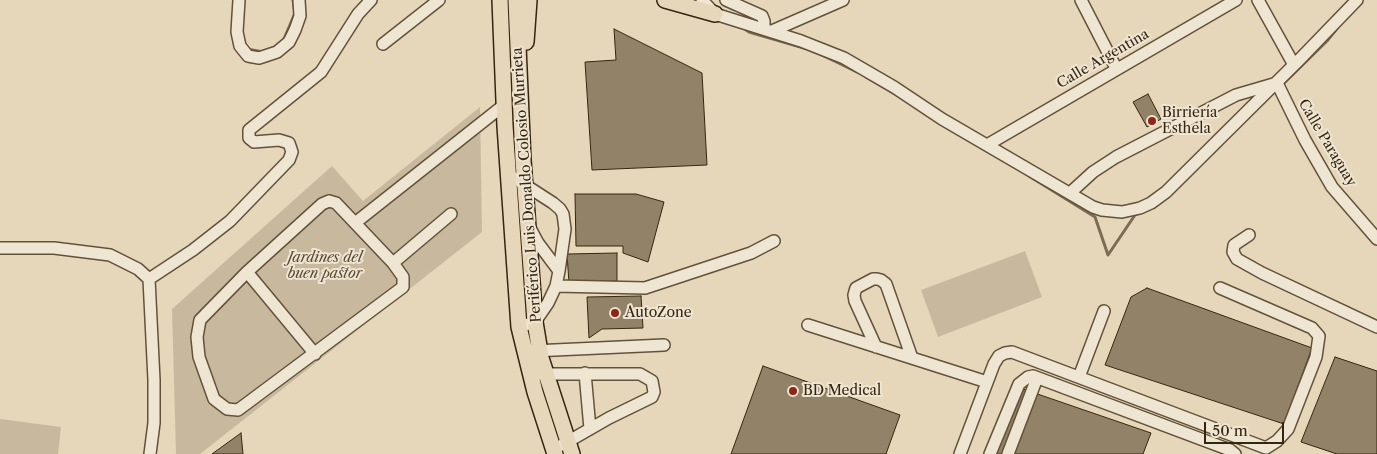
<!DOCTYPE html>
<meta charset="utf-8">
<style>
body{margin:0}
#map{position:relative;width:1377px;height:454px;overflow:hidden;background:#e6d7bb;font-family:"Libre Caslon Text",serif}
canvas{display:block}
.scale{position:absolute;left:1204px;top:422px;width:80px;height:22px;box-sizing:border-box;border:2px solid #37260f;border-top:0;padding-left:6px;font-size:15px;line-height:18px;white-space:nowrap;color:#37260f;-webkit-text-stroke:4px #efe5d3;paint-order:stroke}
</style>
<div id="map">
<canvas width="1377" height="454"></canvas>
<div class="scale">50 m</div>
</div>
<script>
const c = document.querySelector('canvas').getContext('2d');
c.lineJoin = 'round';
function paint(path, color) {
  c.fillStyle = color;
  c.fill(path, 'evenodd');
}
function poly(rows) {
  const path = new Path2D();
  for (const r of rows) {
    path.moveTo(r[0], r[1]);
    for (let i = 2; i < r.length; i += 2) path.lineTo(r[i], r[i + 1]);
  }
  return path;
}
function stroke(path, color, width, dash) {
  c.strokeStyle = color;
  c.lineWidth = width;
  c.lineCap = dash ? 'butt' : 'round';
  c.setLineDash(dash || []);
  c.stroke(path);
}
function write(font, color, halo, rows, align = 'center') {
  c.font = font + ' "Libre Caslon Text",serif';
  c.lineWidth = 4;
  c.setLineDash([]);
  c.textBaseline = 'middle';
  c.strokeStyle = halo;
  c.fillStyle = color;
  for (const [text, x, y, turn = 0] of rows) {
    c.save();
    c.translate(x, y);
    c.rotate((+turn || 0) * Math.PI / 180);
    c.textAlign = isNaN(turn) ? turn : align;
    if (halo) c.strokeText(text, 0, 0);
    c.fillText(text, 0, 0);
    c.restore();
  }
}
const green = poly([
 [480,107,482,232,200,454,176,454,172,309,332,166,363,201],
 [1025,251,1042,297,938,337,921,290],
 [0,419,61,427,58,454,0,454]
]);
const stream = poly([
 [742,27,749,32,804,48],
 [284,39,295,13,293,0],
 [247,49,263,52],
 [822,55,857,72],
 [866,77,900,97],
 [1281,86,1327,41,1339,26],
 [1029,176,1095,217,1108,255,1135,215,1139,213]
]);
const building = poly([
 [614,29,702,73,707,165,592,170,585,62,616,60,614,29],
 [1148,94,1161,119,1147,127,1133,102,1148,94],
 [575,194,636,194,664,202,648,262,623,253,623,246,576,246,575,194],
 [617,253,617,281,569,283,567,254,617,253],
 [1147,288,1312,348,1284,424,1105,365,1131,297,1147,288],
 [641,296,643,328,602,329,589,338,587,297,641,296],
 [1335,357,1377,371,1377,454,1337,454,1301,442,1335,357],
 [763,366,900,415,886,454,731,454,763,366],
 [1020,388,1151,433,1143,454,994,454,1020,388],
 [241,433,243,454,212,454,241,433]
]);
const minor = poly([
 [239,0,237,32,240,46,248,56,259,58,277,52,289,42,295,30,300,16,299,0],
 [702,0,715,14,801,41,844,58,894,87,942,119,1093,207,1102,210,1122,212,1140,208,1151,203,1166,192,1300,59,1357,0],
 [726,0,762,16,764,21,764,29],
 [1081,0,1116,68],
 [1258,0,1294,65],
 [772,31,843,0],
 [383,44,439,0],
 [987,145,1236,0],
 [508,174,553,203,560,209,563,214,565,229,559,271],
 [1070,193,1093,172,1116,157,1236,95,1277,83,1305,140,1332,187,1377,239],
 [329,201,336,203,393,263,403,277,403,287,238,410,227,409,214,399,199,357,197,337,200,320,247,272,322,204,329,201],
 [355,223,504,105],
 [1249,235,1234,245,1233,252,1237,259,1262,273,1377,327],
 [0,248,54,248,110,255,138,269,149,279,154,380,154,423,150,454],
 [393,263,451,214],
 [247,272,315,354],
 [149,279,193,250,230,221,289,160,292,152,289,143,279,140,254,142,249,138,249,130,321,72,358,14,371,0],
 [556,286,645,288,751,253,774,241],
 [808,325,987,382],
 [519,327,535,322,548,303,556,286,559,271,538,243,530,228],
 [876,347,855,301,854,295,856,288,873,279,877,279,881,280,886,284,912,358],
 [533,351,664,345],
 [585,373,590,429],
 [539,374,640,374,652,381,654,392,652,397,609,418,562,445],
 [1079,377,1104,311],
 [960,454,994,364,999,356,1005,353,1012,352,1266,448,1277,441,1288,429,1316,357,1319,336,1312,328,1220,288],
 [990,454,1019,384,1028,377,1033,376,1230,450,1235,454],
 [1008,454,1037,378]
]);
const major = poly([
 [500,0,505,126,519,327,535,392,555,454],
 [516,0,523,160,535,322,541,358,572,454],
 [665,0,715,14],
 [526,42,529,0]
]);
const markers = [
 [1152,121,5,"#8f2418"],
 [615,313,5,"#8f2418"],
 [793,391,5,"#8f2418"]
];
const streetNames = [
 ["Calle Argentina",1103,59,-30],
 ["Calle Paraguay",1327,143,59],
 ["Periférico Luis Donaldo Colosio Murrieta",527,185,-94]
];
const poiNames = [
 ["Birriería",1162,113],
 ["Esthela",1162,129],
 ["AutoZone",625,313],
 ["BD Medical",803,391]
];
const parkNames = [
 ["Jardines del",325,258],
 ["buen pastor",325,274]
];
paint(green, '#c8b99e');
stroke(stream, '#7c6c53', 3);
paint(building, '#928268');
stroke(building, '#37260f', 1);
stroke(minor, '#63523a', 14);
stroke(major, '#37260f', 18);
stroke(minor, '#efe5d3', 11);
stroke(major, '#e6d7bb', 15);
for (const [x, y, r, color] of markers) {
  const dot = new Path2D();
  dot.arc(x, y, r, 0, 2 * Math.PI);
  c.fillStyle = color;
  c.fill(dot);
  stroke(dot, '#efe5d3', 2);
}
write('14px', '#37260f', '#efe5d3', streetNames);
write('14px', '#37260f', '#efe5d3', poiNames, 'left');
write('italic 14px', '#5b4b33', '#efe5d3', parkNames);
</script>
